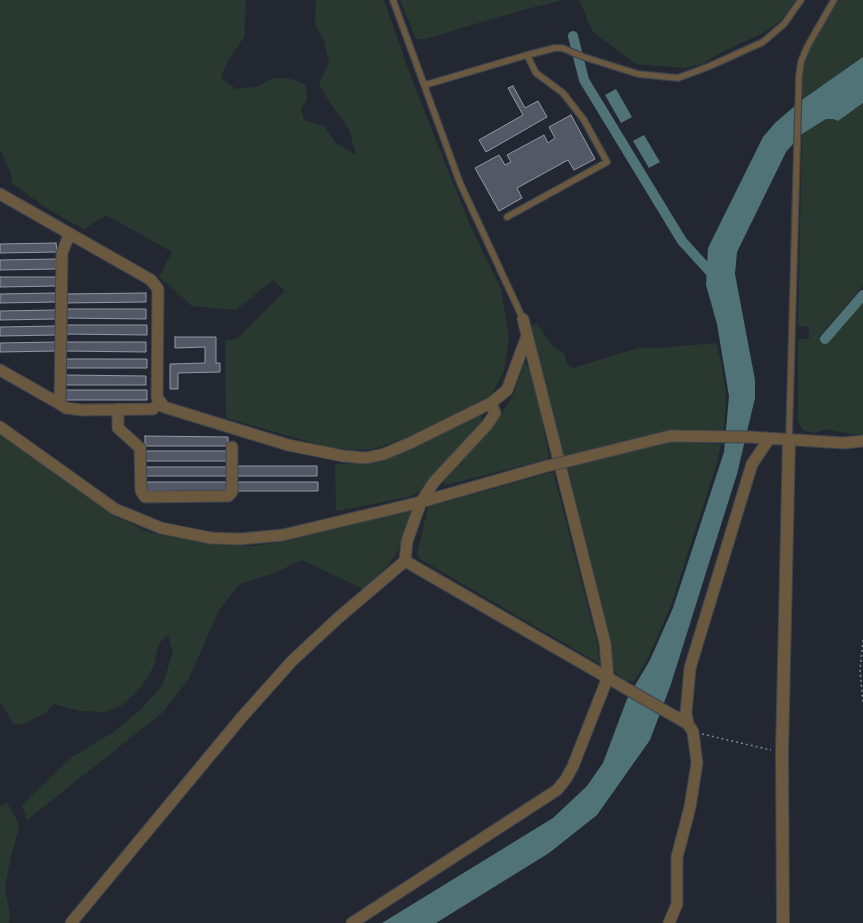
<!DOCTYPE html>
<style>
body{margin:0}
canvas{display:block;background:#222732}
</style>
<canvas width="863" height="923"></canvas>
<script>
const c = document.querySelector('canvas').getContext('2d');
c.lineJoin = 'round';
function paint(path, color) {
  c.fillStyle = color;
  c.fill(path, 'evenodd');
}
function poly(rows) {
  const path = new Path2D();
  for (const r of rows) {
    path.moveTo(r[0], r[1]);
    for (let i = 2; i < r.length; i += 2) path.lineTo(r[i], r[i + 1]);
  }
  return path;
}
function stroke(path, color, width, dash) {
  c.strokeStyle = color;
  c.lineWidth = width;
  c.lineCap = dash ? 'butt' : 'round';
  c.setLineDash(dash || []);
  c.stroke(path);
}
const green = poly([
 [0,0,246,0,244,37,228,61,221,78,236,89,256,87,273,78,291,79,306,85,307,99,301,109,304,120,324,126,336,143,356,155,349,129,330,103,319,84,329,63,324,40,315,25,316,0,384,0,413,83,470,225,501,289,509,338,504,371,491,395,478,404,438,424,405,438,373,449,354,450,331,448,226,418,225,341,237,339,285,291,273,280,236,310,192,306,159,277,172,252,106,215,84,229,49,210,12,183,11,174,0,149],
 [400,0,564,0,522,10,425,39,416,39],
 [579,0,796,0,780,21,763,33,724,51,702,64,685,68,636,64,593,32],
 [839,0,863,0,863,57,803,99,803,74,806,60,810,48],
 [863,103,863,286,819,337,826,344,863,302,863,434,851,434,826,429,814,433,803,430,798,422,798,339,809,339,809,327,798,326,802,134,826,119,833,119,838,121],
 [537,324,552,346,563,353,568,365,573,368,638,348,659,348,716,343,722,366,726,395,724,430,664,432,561,456,528,326],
 [524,362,532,371,549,457,544,460,446,485,443,482,495,424,513,396],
 [481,415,482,421,419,492,409,497,336,511,335,464,367,463,474,416],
 [0,435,114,516,151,533,219,545,253,546,290,540,344,527,414,508,397,552,386,568,363,589,302,560,274,573,240,584,219,610,188,680,163,712,27,820,22,805,72,757,115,731,141,709,162,686,173,653,168,635,159,643,154,666,141,687,122,705,105,712,80,711,54,704,45,713,23,724,14,724,0,702],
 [686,442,721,444,716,466,670,608,648,658,634,681,626,681,612,670,566,469,642,448,668,443],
 [553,472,597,642,600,664,420,559,417,555,428,507],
 [7,803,16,818,19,828,10,860,5,889,10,913,9,923,0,923,0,806]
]);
const water = poly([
 [863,57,863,103,838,121,833,119,826,119,802,134,786,152,737,252,735,274,755,380,755,398,737,474,671,684,650,740,597,815,549,853,436,923,382,923,553,818,587,786,603,763,627,699,650,660,673,608,724,452,729,396,717,324,706,285,708,248,763,137,775,123,803,99],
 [616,89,632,117,621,123,605,95],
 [644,135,660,162,649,168,633,141]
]);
const canal = poly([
 [573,36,584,80,682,241,713,275],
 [825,339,863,295]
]);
const building = poly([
 [513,86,525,108,538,101,547,117,486,152,479,140,523,115,508,88,513,86],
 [571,115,595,159,574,170,568,160,517,188,522,198,499,211,475,168,499,155,505,165,511,162,507,155,544,135,548,143,555,138,549,127,571,115],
 [56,243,57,252,0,253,0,244,56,243],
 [56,259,56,269,0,270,0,260,56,259],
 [0,277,56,277,56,286,0,287,0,277],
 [56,293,56,302,0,303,0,294,56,293],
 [146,293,146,302,63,303,63,294,146,293],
 [63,309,146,309,146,319,63,318,63,309],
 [56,310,56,319,0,320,0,311,56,310],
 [64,325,147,325,147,335,64,334,64,325],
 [56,326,57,335,0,336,0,327,56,326],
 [175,337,216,337,216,363,220,363,220,372,178,373,178,389,170,389,170,364,205,363,205,347,175,348,175,337],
 [57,342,57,351,0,352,0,343,57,342],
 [63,342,146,342,146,352,63,351,63,342],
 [64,359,147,359,147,368,64,368,64,359],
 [64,375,146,376,146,385,64,385,64,375],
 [64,390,147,390,147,400,64,400,64,390],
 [145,436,228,437,228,446,145,446,145,436],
 [145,451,228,451,228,461,145,461,145,451],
 [234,466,317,466,317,476,234,476,234,466],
 [146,467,228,467,228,476,145,476,146,467],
 [145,482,228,482,228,491,145,491,145,482],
 [235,482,318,482,318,491,235,491,235,482]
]);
const path = poly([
 [863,640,860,670,863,704],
 [702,734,771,750]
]);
const service = poly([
 [393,0,460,183,523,319],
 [425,85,527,55,555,48,562,48,584,57,638,74,678,78,710,66,763,42,784,24,801,0],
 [507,217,607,162,584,120,563,93,536,73,527,55],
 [789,439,799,76,801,62,807,47,834,0]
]);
const minor = poly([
 [0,194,151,280,158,289,157,397,164,407,288,445,343,456,366,458,384,454,410,443,491,403,507,390,527,336],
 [69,235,62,253,60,404,66,408,82,410,153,409,160,402],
 [0,370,60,404],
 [118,409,118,428,140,448,141,491,145,497,228,496,232,492,232,447],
 [0,427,115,509,161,528,211,538,240,539,283,535,421,502,547,466],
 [569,461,670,436,749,437,844,443,863,441],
 [405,561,688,724],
 [71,923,242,717,292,661,337,619,405,561,407,541,421,502,434,482,487,425,495,413,491,403],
 [352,923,557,790,566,779,573,766,608,677,605,643,523,319],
 [669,923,677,904,677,857,690,807,697,763,693,732,688,724,686,713,690,668,752,464,769,439]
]);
const tertiary = poly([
 [783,923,782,752,789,439]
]);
const minorBridge = poly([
 [547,466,569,461]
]);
paint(green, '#293930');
paint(water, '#4f7376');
stroke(canal, '#4f7376', 10);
paint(building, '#525865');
stroke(building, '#9198a6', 1);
stroke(service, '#3f444e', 8);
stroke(minor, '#3f444e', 13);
stroke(tertiary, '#3f444e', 14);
stroke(path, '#828790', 1.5, [2, 3]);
stroke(service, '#6a593f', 5.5);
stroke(minor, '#6a593f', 11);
stroke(tertiary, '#6a593f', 12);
stroke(minorBridge, '#3f444e', 13, []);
stroke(minorBridge, '#6a593f', 11);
</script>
